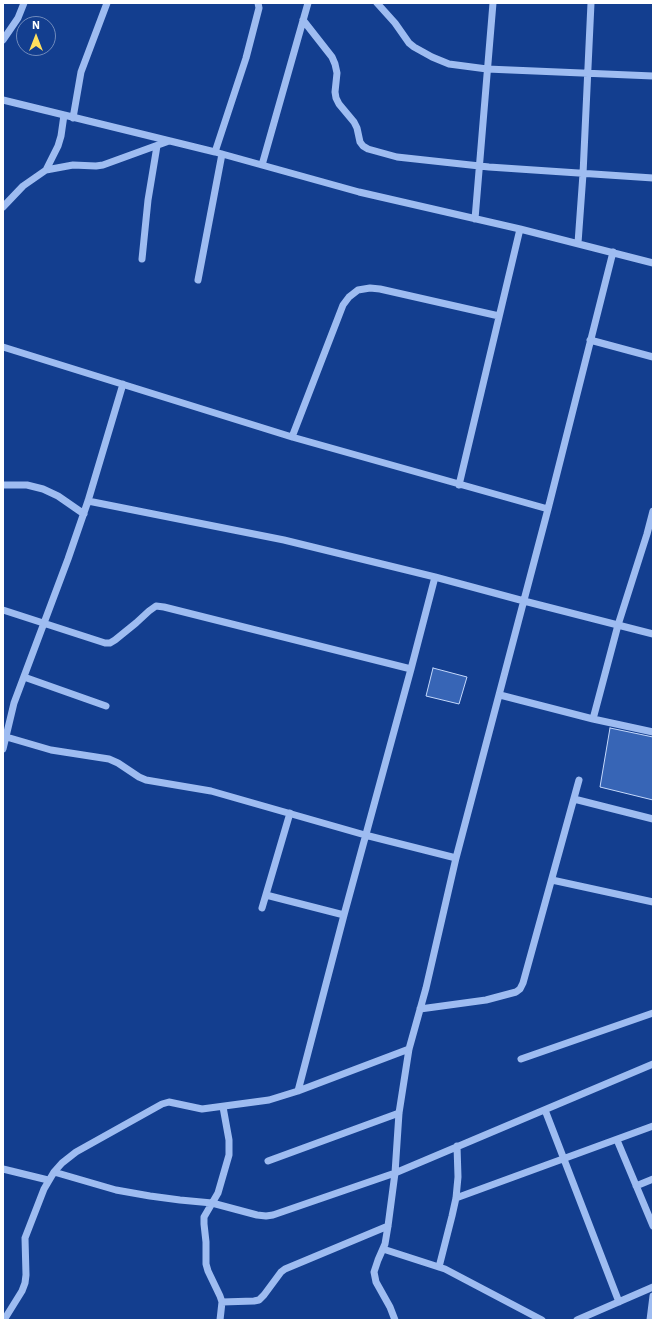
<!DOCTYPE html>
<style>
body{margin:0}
#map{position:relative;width:656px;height:1323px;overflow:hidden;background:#133e8f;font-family:"IBM Plex Sans",sans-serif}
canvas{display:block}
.frame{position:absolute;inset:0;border:4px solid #fff;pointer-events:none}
.north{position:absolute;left:16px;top:16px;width:40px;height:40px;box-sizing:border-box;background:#133e8f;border:1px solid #718bbc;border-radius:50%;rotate:0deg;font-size:11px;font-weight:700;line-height:16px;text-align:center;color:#fff}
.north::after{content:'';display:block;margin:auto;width:14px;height:18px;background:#ffdf5e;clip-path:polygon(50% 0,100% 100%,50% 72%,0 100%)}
</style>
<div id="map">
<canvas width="656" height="1323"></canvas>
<div class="frame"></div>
<div class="north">N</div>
</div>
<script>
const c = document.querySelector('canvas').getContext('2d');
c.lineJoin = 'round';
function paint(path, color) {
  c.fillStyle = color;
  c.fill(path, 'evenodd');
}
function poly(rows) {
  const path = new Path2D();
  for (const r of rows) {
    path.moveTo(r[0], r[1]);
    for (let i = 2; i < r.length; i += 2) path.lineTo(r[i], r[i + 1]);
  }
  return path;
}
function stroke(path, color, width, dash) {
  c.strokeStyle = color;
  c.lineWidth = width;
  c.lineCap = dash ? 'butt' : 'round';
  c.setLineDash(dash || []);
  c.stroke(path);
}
const building = poly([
 [433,668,467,677,459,704,426,696,433,668],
 [610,728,653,737,653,800,600,787,610,728]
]);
const minor = poly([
 [377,3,395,23,409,43,414,47,432,57,449,64,487,69,653,76],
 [303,20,332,57,335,64,337,73,335,92,336,98,339,104,354,122,357,128,360,142,363,146,368,149,397,157,489,167,653,178],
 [3,40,18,18,24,3],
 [3,100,215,152,359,192,520,229,653,263],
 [73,118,81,72,107,3],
 [215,152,246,58,259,8,258,3],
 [262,165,308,3],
 [46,170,58,146,61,136,64,115],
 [3,207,23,186,46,170,73,165,96,166,103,165,169,141],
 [475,219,493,3],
 [578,243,583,174,591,3],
 [142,259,148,200,157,146],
 [198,280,222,154],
 [590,340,653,357],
 [3,347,292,437,548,509],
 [292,437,343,305,349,297,358,290,370,288,380,289,499,316],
 [3,485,27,485,43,489,58,496,84,514],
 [459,485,520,229],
 [88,501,284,540,435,577,411,669,344,915,298,1091],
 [435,577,524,601,653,634],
 [3,610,105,643,110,643,115,640,136,623,149,611,156,606,164,607,411,669],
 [24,677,106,706],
 [500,695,593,719,653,732],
 [593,719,618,625,647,534,653,511],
 [3,736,51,750,109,759,118,763,139,777,146,780,211,791,365,835,456,858],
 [3,749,14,703,68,559,88,501,123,384],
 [574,799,653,819],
 [552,880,653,902],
 [266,895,344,915],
 [262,908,290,813],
 [420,1009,486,1000,516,992,520,989,523,983,579,780],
 [521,1059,653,1013],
 [545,1110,619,1302],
 [617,1140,653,1226],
 [268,1161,399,1113],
 [3,1169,48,1180],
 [54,1172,116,1190,150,1196,180,1200,212,1203,257,1215,266,1216,273,1215,395,1173,653,1064],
 [636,1186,653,1179],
 [456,1198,653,1126],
 [383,1249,445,1269,542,1320],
 [439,1267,452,1216,456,1198,458,1177,457,1146],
 [222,1302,254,1301,259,1300,264,1295,281,1272,285,1269,388,1226],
 [4,1320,22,1291,25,1283,26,1275,25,1238,44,1189,54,1172,62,1163,76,1152,162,1104,169,1102,202,1109,269,1100,298,1091,409,1049],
 [220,1320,222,1302,220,1296,208,1271,206,1264,206,1242,204,1224,204,1217,218,1193,229,1155,229,1140,223,1107],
 [395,1320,390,1307,376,1282,374,1272,378,1260,385,1244,388,1226,395,1173,399,1113,409,1049,426,988,456,858,548,509,613,252],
 [577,1320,653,1287],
 [650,1320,653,1296]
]);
paint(building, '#3765b6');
stroke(building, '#c5d9fc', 1);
stroke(minor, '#9ebcf1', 7);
</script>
